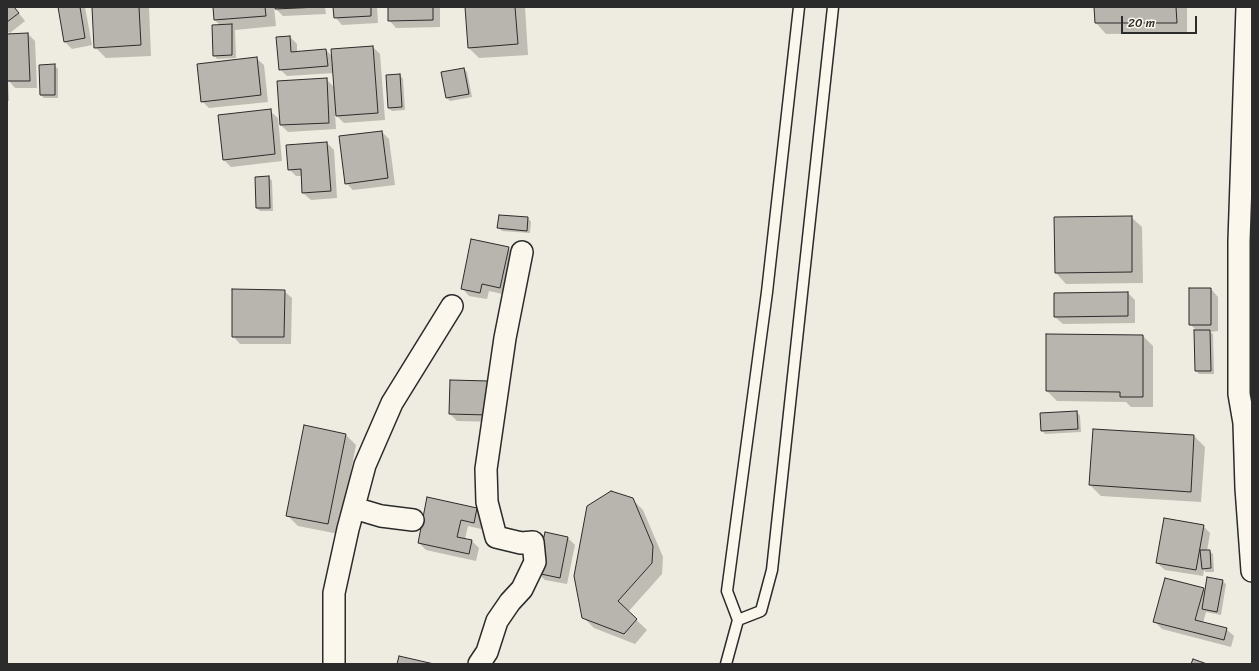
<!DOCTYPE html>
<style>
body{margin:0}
#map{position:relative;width:1259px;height:671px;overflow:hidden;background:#eeebe0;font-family:Sriracha,sans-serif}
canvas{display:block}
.frame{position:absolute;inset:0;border:8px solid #2b2b2b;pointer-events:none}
.scale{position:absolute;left:1121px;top:16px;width:76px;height:18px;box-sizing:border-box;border:2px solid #2b2b2b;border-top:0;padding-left:5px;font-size:12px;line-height:14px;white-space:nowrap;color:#2b2b2b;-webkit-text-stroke:3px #fbf7ec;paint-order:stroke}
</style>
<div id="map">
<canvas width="1259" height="671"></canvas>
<div class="frame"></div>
<div class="scale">20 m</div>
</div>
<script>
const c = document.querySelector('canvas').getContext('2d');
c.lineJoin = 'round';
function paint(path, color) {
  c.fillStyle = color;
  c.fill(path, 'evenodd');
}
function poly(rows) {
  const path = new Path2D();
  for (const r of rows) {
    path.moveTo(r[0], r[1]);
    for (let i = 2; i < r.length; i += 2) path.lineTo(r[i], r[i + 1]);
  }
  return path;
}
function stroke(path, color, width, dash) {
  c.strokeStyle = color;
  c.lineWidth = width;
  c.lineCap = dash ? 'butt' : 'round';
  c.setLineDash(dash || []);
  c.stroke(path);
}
const shadow = poly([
 [7,7,14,7,25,21,10,33,7,31],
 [59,7,85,7,92,45,72,49,65,42],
 [93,7,149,7,151,56,106,58,95,47],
 [214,7,325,7,326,14,283,16,274,7,276,26,235,30,236,58,217,59,214,55,221,26,215,20],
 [334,7,377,7,378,23,342,25,335,17],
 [389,7,440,7,440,27,396,28,389,20],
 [466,7,525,7,528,55,479,58,469,48],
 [1096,7,1187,7,1187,33,1106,34,1096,23],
 [28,34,35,41,37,88,15,88,8,80,9,101,7,101,7,35],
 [290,37,297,44,297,52,326,50,332,56,373,47,380,54,385,120,344,123,335,114,336,129,288,132,281,125,326,79,335,88,334,73,287,76,280,69],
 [256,58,264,65,268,102,209,108,202,101],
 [54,65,58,69,58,98,44,98,41,95],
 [464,69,467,72,472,97,450,101,447,98,442,73],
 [400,75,403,79,405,110,392,111,388,108],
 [270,111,278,118,282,161,231,167,224,160],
 [382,132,389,139,395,185,353,190,346,183],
 [327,143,334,150,337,198,311,200,303,193,302,176,296,176,289,169],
 [269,177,272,181,273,211,260,211,257,208],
 [1131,217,1142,227,1143,283,1066,284,1056,273],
 [528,218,531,222,530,233,502,231,498,227],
 [508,248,515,255,507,295,489,291,487,299,469,296,462,288],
 [1211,289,1218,297,1218,331,1210,332,1213,334,1214,374,1199,374,1196,371,1197,331,1190,324],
 [284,291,292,298,291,344,240,344,233,336],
 [1128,293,1135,300,1135,323,1063,324,1055,317],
 [1143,336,1153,346,1153,407,1131,407,1126,402,1057,401,1047,391],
 [451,381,495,422,457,421,450,414],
 [1077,412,1080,416,1081,432,1045,434,1042,430],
 [1094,430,1194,436,1205,447,1201,502,1101,496,1090,485],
 [346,435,356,445,339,534,298,526,287,515],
 [428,499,477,509,484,516,481,529,468,526,465,539,472,541,479,548,476,561,426,550,419,543],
 [632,499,643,510,663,557,662,574,628,612,647,630,635,644,594,628,583,617],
 [1203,526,1210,533,1207,551,1209,551,1213,554,1214,572,1206,572,1204,570,1203,576,1165,570,1157,563],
 [568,538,575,545,567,584,545,580,537,572],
 [1222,581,1226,584,1221,615,1206,612,1203,623,1226,629,1234,636,1231,647,1162,629,1154,621,1203,589,1206,592]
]);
const building = poly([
 [7,7,14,7,19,13,7,22,7,7],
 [58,7,80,7,85,38,64,42,58,7],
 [92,7,139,7,141,45,94,48,92,7],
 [213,7,265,7,266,16,214,20,213,7],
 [275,7,319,7,275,9,275,7],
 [333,7,371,7,371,16,334,18,333,7],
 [388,7,433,7,433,20,388,21,388,7],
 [465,7,515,7,518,44,468,48,465,7],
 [1094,7,1176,7,1177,23,1095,23,1094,7],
 [232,24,232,55,213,56,212,25,232,24],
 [28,33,30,81,7,81,7,34,28,33],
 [290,36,291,52,326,49,328,66,279,70,276,37,290,36],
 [373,46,378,113,336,116,331,49,373,46],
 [257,57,261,95,201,102,197,64,257,57],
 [55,64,55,95,40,95,39,65,55,64],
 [464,68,469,94,446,98,441,72,464,68],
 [400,74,402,107,388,108,386,75,400,74],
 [327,78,329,123,280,125,277,81,327,78],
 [271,109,275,154,223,160,218,115,271,109],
 [382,131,388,178,345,184,339,136,382,131],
 [327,142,331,191,302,193,301,169,288,170,286,145,327,142],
 [269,176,270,208,256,208,255,177,269,176],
 [1247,191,1252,191,1252,228,1248,228,1247,191],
 [499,215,528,217,527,231,497,228,499,215],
 [1132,216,1132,272,1055,273,1054,217,1132,216],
 [471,239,509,247,500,288,482,284,480,293,461,289,471,239],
 [1189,288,1211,288,1211,325,1189,325,1189,288],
 [232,289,285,290,284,337,232,337,232,289],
 [1128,292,1128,316,1054,317,1054,293,1128,292],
 [1194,330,1210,330,1211,371,1195,371,1194,330],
 [1046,334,1143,335,1143,397,1120,397,1120,392,1046,391,1046,334],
 [450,380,489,381,488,415,449,414,450,380],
 [1077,411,1078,429,1041,431,1040,413,1077,411],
 [304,425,346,434,328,524,286,516,304,425],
 [1093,429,1194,435,1191,492,1089,485,1093,429],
 [611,491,633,498,653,546,652,563,618,601,637,619,624,634,582,618,574,576,587,506,611,491],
 [427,497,477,508,474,523,461,520,457,537,472,540,469,554,418,543,427,497],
 [1164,518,1204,525,1196,570,1156,563,1164,518],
 [545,532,568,537,560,578,536,573,545,532],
 [1200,550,1210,550,1211,568,1202,569,1200,550],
 [1207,577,1223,580,1217,612,1202,609,1207,577],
 [1165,578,1204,588,1195,620,1227,628,1224,640,1153,622,1165,578],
 [399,656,434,664,397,664,399,656],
 [1193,659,1207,664,1191,664,1193,659]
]);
const service = poly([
 [738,620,761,611,772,570,833,7],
 [726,664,738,620,727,591,767,292,799,7]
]);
const minor = poly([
 [1247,7,1239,241,1239,394,1244,423,1246,488,1252,571],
 [354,508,381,516,413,520],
 [334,664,334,593,348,529,365,465,392,403,452,306],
 [479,664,487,652,497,621,510,602,522,589,535,562,533,542,521,543,496,537,487,502,486,469,505,338,522,252]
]);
paint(shadow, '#0003');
paint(building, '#b8b5ae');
stroke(building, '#2b2b2b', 1);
stroke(service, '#2b2b2b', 13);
stroke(minor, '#2b2b2b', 24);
stroke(service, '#fbf7ec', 10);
stroke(minor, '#fbf7ec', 21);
</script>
